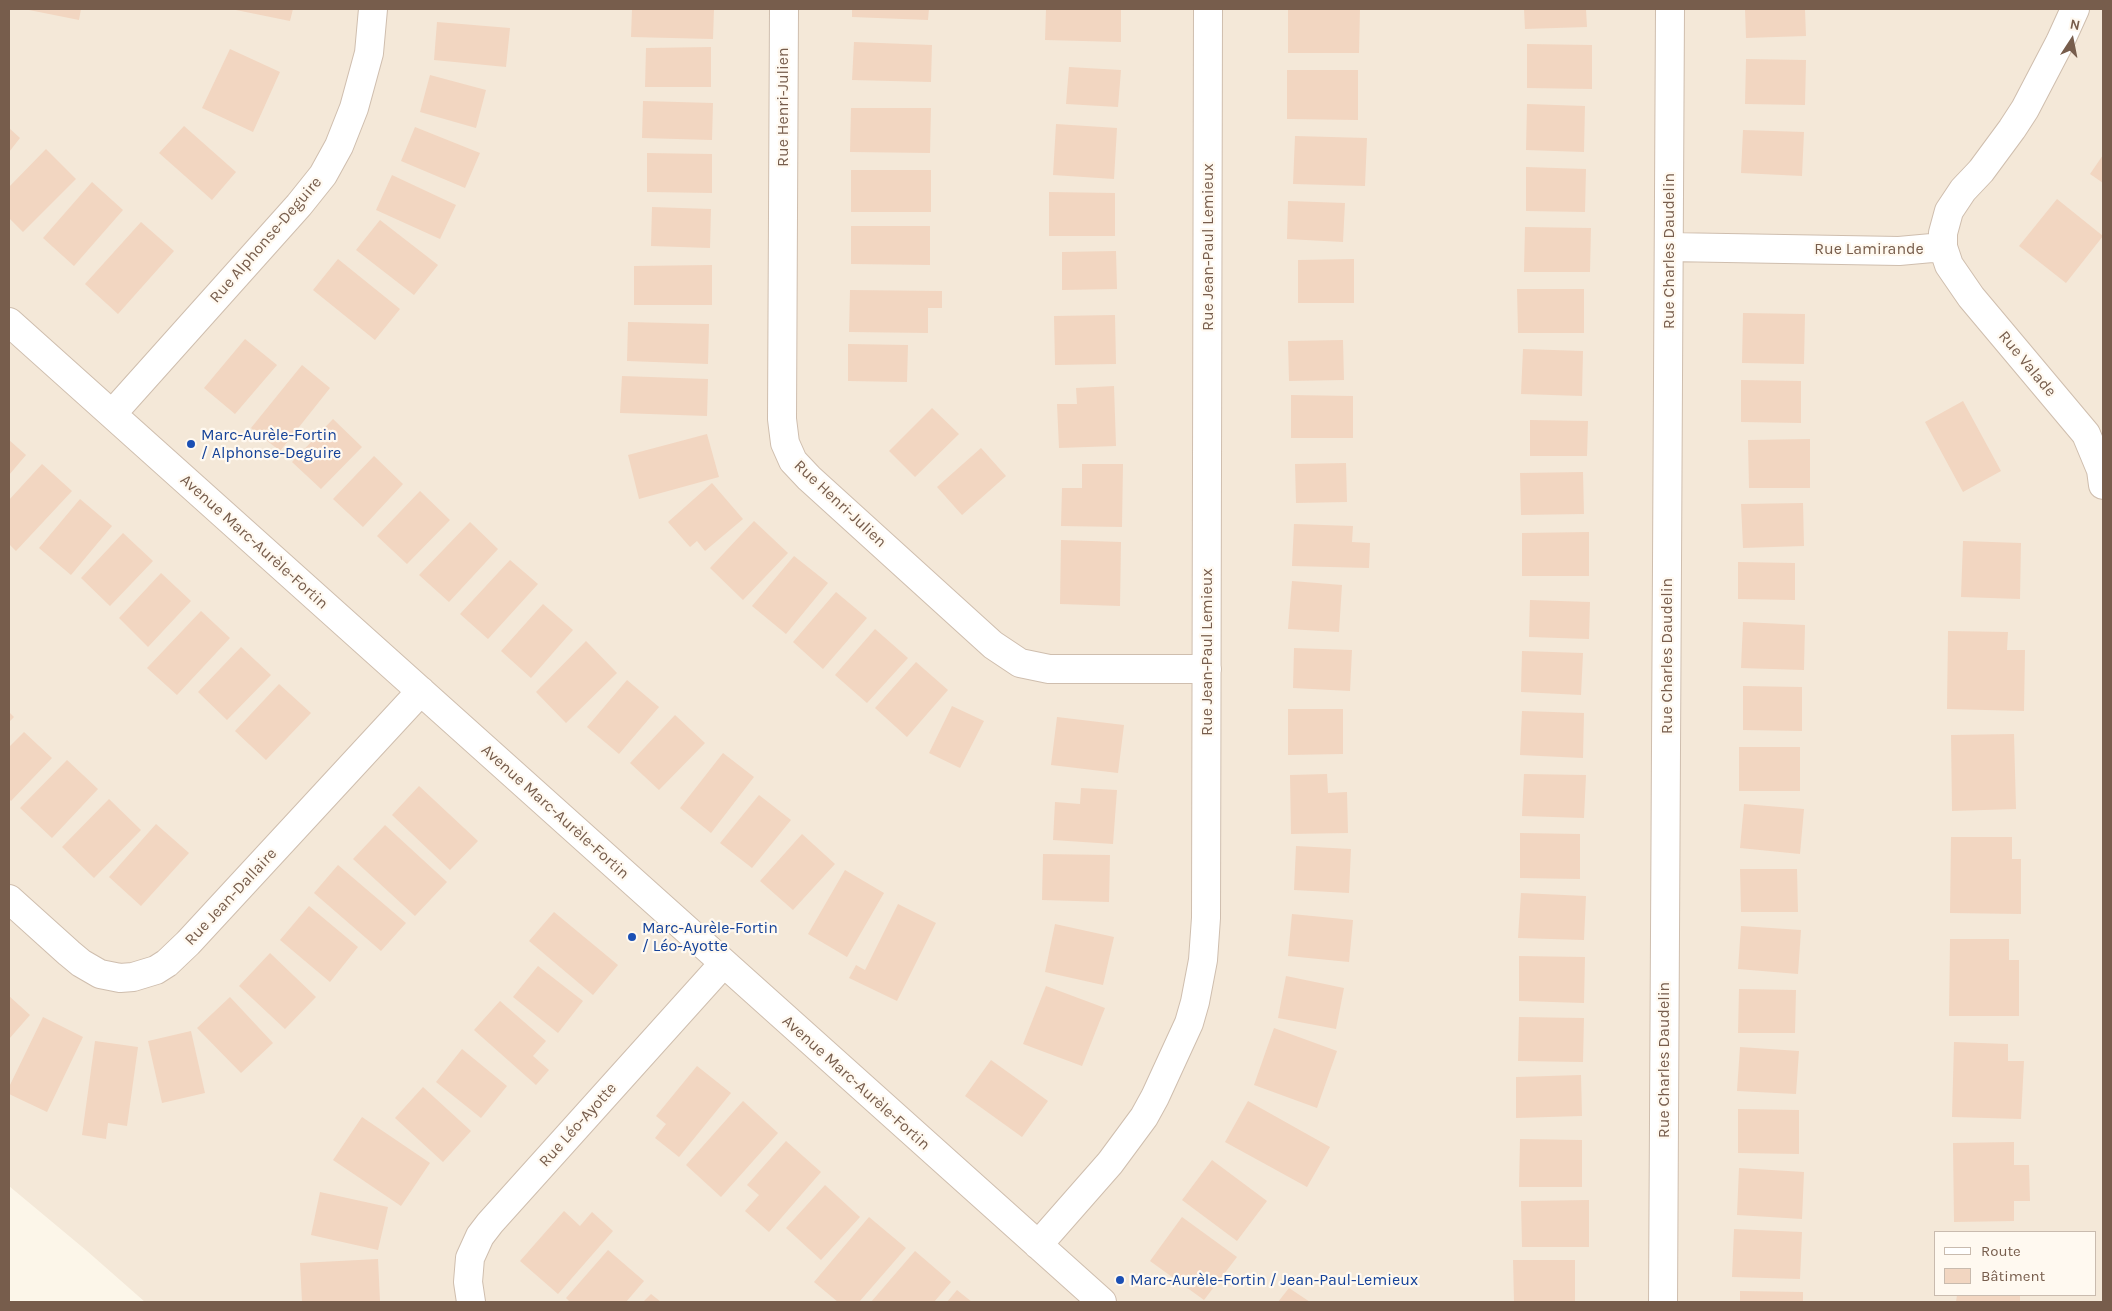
<!DOCTYPE html>
<meta charset="utf-8">
<style>
body{margin:0}
#map{position:relative;width:2112px;height:1311px;overflow:hidden;background:#fcf6e9;font-family:Karla,sans-serif}
canvas{display:block}
.frame{position:absolute;inset:0;border:10px solid #775d4c;pointer-events:none}
.legend{position:absolute;left:1934px;top:1231px;width:162px;height:65px;box-sizing:border-box;background:#fff9f0;border:1px solid #c9bbae;margin:0;padding:6px 9px;list-style:none;font-size:15px;color:#775d4c}
.legend li{display:flex;align-items:center;gap:10px;height:25px}
.legend b{width:25px;border:1px solid #c9bbae}
.north{position:absolute;left:2047px;top:15px;width:50px;height:50px;-webkit-text-stroke:4px #fff9f0;paint-order:stroke;rotate:11deg;font-size:14px;font-weight:700;line-height:20px;text-align:center;color:#775d4c}
.north::after{content:'';display:block;margin:auto;width:18px;height:22px;background:#775d4c;clip-path:polygon(50% 0,100% 100%,50% 72%,0 100%)}
</style>
<div id="map">
<canvas width="2112" height="1311"></canvas>
<div class="frame"></div>
<ul class="legend">
<li><b style="height:6px;background:#fff"></b>Route</li>
<li><b style="height:14px;background:#f2d6c1"></b>Bâtiment</li>
</ul>
<div class="north">N</div>
</div>
<script>
const c = document.querySelector('canvas').getContext('2d');
c.lineJoin = 'round';
function paint(path, color) {
  c.fillStyle = color;
  c.fill(path, 'evenodd');
}
function poly(rows) {
  const path = new Path2D();
  for (const r of rows) {
    path.moveTo(r[0], r[1]);
    for (let i = 2; i < r.length; i += 2) path.lineTo(r[i], r[i + 1]);
  }
  return path;
}
function stroke(path, color, width, dash) {
  c.strokeStyle = color;
  c.lineWidth = width;
  c.lineCap = dash ? 'butt' : 'round';
  c.setLineDash(dash || []);
  c.stroke(path);
}
function write(font, color, halo, rows, align = 'center') {
  c.font = font + ' Karla,sans-serif';
  c.lineWidth = 4.5;
  c.setLineDash([]);
  c.textBaseline = 'middle';
  c.strokeStyle = halo;
  c.fillStyle = color;
  for (const [text, x, y, turn = 0] of rows) {
    c.save();
    c.translate(x, y);
    c.rotate((+turn || 0) * Math.PI / 180);
    c.textAlign = isNaN(turn) ? turn : align;
    if (halo) c.strokeText(text, 0, 0);
    c.fillText(text, 0, 0);
    c.restore();
  }
}
const residential = poly([
 [9,9,2103,9,2103,1302,145,1302,87,1251,9,1186],
 [1936,1232,2096,1232,2096,1295,1936,1295]
]);
const building = poly([
 [24,9,81,9,79,20],
 [231,9,293,9,290,21],
 [632,9,714,9,713,39,631,37],
 [852,9,929,9,928,20,852,17],
 [1046,9,1121,9,1121,42,1045,40],
 [1288,9,1360,9,1359,53,1288,53],
 [1524,9,1586,9,1587,27,1525,29],
 [1745,9,1805,9,1806,36,1746,38],
 [437,22,510,28,506,67,434,60],
 [854,42,932,45,931,82,852,80],
 [1527,44,1592,45,1592,89,1527,88],
 [711,47,711,87,645,87,646,48],
 [230,49,280,72,253,132,202,108],
 [1746,59,1806,60,1805,105,1745,104],
 [1069,67,1121,70,1118,107,1066,104],
 [1287,70,1358,70,1358,120,1287,119],
 [430,75,486,90,476,128,420,112],
 [643,101,713,103,712,140,642,138],
 [1527,104,1585,106,1584,152,1526,150],
 [851,108,931,108,930,153,850,152],
 [1056,124,1117,128,1114,179,1053,175],
 [184,126,236,172,212,200,159,153],
 [415,127,480,153,465,188,401,161],
 [9,128,20,138,9,152],
 [1743,130,1804,132,1802,176,1741,173],
 [1295,136,1367,138,1365,186,1293,184],
 [46,149,76,179,23,232,9,218,9,187],
 [647,153,712,154,712,193,647,192],
 [2103,155,2103,183,2090,174],
 [1526,167,1586,169,1585,212,1526,211],
 [851,170,931,170,931,212,851,212],
 [392,175,456,205,440,239,376,210],
 [92,182,123,210,74,266,43,238],
 [1049,192,1115,193,1115,236,1049,236],
 [2057,199,2103,236,2066,283,2019,246],
 [1288,201,1345,203,1343,242,1287,239],
 [652,207,711,209,710,248,651,246],
 [380,220,438,265,414,295,356,250],
 [141,222,174,251,118,314,85,284],
 [851,226,930,226,930,265,851,264],
 [1525,227,1591,228,1590,272,1524,272],
 [1116,251,1117,289,1062,290,1062,252],
 [338,259,400,309,375,340,313,290],
 [1354,259,1354,303,1298,303,1298,260],
 [712,265,712,305,634,305,634,266],
 [1517,289,1584,289,1584,333,1518,333],
 [850,290,942,291,942,308,928,308,928,333,849,332],
 [1743,313,1805,314,1804,364,1742,363],
 [1115,315,1116,364,1055,365,1054,316],
 [628,322,709,324,708,364,627,361],
 [245,339,277,365,235,414,204,388],
 [1343,340,1344,380,1289,381,1288,341],
 [848,344,908,345,907,382,848,381],
 [1523,349,1583,351,1582,396,1521,394],
 [302,365,330,388,280,451,251,428],
 [622,376,708,379,707,416,620,413],
 [1741,380,1801,381,1801,423,1741,422],
 [1114,386,1116,446,1059,448,1057,404,1077,404,1076,388],
 [1291,395,1353,396,1353,438,1291,438],
 [1963,401,2001,471,1963,492,1925,422],
 [932,408,959,434,915,477,889,451],
 [333,419,362,447,321,489,292,462],
 [1530,420,1588,421,1587,456,1530,456],
 [707,434,719,477,639,499,628,455],
 [1810,439,1810,488,1749,488,1748,440],
 [9,440,26,455,9,475],
 [981,448,1006,476,962,515,937,487],
 [374,456,403,484,363,527,333,499],
 [1346,463,1347,502,1296,503,1295,464],
 [42,464,72,491,16,551,9,544,9,500],
 [1082,464,1123,464,1122,527,1061,526,1062,488,1082,488],
 [1583,472,1584,514,1521,515,1520,473],
 [712,483,743,519,705,551,697,541,690,547,668,522],
 [420,491,450,520,407,564,377,536],
 [80,499,112,526,71,575,39,548],
 [1803,503,1804,546,1743,548,1741,504],
 [754,521,788,553,743,600,710,568],
 [470,522,498,549,449,602,419,575],
 [1294,524,1353,526,1352,542,1370,543,1369,568,1292,566],
 [1589,532,1589,576,1522,576,1522,533],
 [123,533,153,561,110,606,81,578],
 [1061,540,1121,542,1120,606,1060,604],
 [1963,541,2021,543,2020,599,1961,597],
 [794,556,828,583,786,634,752,606],
 [510,560,538,584,488,639,460,614],
 [1738,562,1795,563,1795,600,1738,599],
 [161,573,191,601,148,647,119,618],
 [1292,581,1342,585,1339,632,1288,629],
 [836,592,867,618,823,669,793,642],
 [1530,600,1590,602,1589,639,1529,637],
 [543,604,573,630,531,678,501,651],
 [201,611,230,638,177,695,147,668],
 [1743,622,1805,625,1804,670,1741,668],
 [875,629,908,658,867,703,835,675],
 [1948,631,2008,632,2007,650,2025,650,2024,711,1947,709],
 [586,641,617,673,566,723,536,692],
 [241,647,271,675,227,720,198,692],
 [1294,648,1352,650,1350,691,1293,688],
 [1522,651,1583,653,1581,695,1521,692],
 [916,662,948,690,907,737,875,708],
 [627,680,659,707,619,754,587,727],
 [279,684,311,713,266,760,235,731],
 [1743,686,1802,687,1802,731,1743,730],
 [952,706,984,721,960,768,929,753],
 [1288,709,1343,709,1343,754,1288,755],
 [1522,711,1584,713,1583,758,1520,755],
 [9,712,14,717,9,722],
 [675,715,705,743,659,790,630,763],
 [1057,717,1124,725,1118,773,1051,765],
 [24,732,52,758,11,801,9,799,9,747],
 [2014,734,2016,809,1952,811,1951,735],
 [1739,747,1800,747,1800,791,1739,791],
 [723,753,754,777,711,833,680,808],
 [67,760,98,789,52,838,20,808],
 [1327,774,1328,793,1347,792,1348,833,1291,834,1290,775],
 [1524,774,1586,775,1584,818,1522,816],
 [419,786,478,841,450,870,392,815],
 [1081,788,1117,790,1113,844,1053,840,1055,802,1080,804],
 [759,795,791,820,752,868,720,843],
 [109,799,141,830,94,878,62,847],
 [1744,804,1804,809,1800,854,1740,848],
 [156,824,189,853,141,906,109,877],
 [385,825,447,882,415,916,353,859],
 [1520,833,1580,834,1580,879,1520,878],
 [802,834,835,864,793,910,760,881],
 [1951,837,2012,837,2012,859,2021,859,2021,914,1950,913],
 [1296,846,1351,849,1349,893,1294,890],
 [1043,854,1110,855,1109,902,1042,900],
 [338,865,406,923,381,951,314,893],
 [1740,869,1797,869,1798,912,1741,912],
 [845,870,884,893,847,957,808,934],
 [1521,893,1586,896,1584,940,1518,938],
 [898,904,936,923,897,1001,849,978,856,965,865,970],
 [309,906,358,947,330,982,280,940],
 [554,912,618,965,593,995,529,941],
 [1292,914,1353,920,1349,962,1288,956],
 [1055,924,1114,937,1103,985,1045,972],
 [1741,926,1801,930,1798,974,1738,969],
 [1950,939,2009,939,2009,960,2019,960,2019,1016,1949,1016],
 [270,953,316,997,285,1029,239,986],
 [1519,956,1585,957,1584,1003,1519,1001],
 [538,966,583,1001,558,1033,513,997],
 [1286,976,1344,988,1336,1029,1278,1018],
 [1046,986,1105,1008,1082,1066,1023,1044],
 [1739,989,1796,990,1795,1033,1738,1033],
 [9,996,30,1015,9,1039],
 [230,997,273,1043,241,1073,197,1028],
 [500,1001,546,1041,533,1056,549,1070,536,1085,474,1030],
 [43,1017,83,1037,47,1112,9,1094,9,1087],
 [1519,1017,1584,1018,1583,1062,1518,1061],
 [1274,1028,1337,1051,1317,1108,1254,1085],
 [191,1031,205,1093,162,1103,148,1041],
 [95,1041,138,1047,127,1126,108,1123,106,1139,82,1135],
 [1954,1042,2008,1044,2008,1061,2024,1061,2021,1119,1952,1117],
 [1740,1047,1799,1051,1796,1094,1737,1091],
 [462,1049,507,1086,481,1118,436,1082],
 [991,1060,1048,1101,1022,1137,965,1096],
 [697,1066,731,1093,679,1157,655,1138,666,1124,656,1116],
 [1581,1075,1582,1116,1516,1118,1516,1077],
 [423,1087,471,1131,443,1162,395,1118],
 [743,1101,778,1133,721,1197,686,1165],
 [1248,1101,1330,1147,1307,1187,1225,1142],
 [1738,1109,1799,1110,1799,1154,1738,1153],
 [362,1117,430,1163,401,1206,333,1160],
 [1520,1139,1582,1140,1582,1187,1519,1187],
 [786,1141,821,1172,769,1232,745,1211,759,1195,747,1185],
 [2014,1142,2014,1165,2029,1165,2030,1201,2014,1201,2014,1221,1954,1222,1953,1143],
 [1212,1160,1267,1201,1237,1241,1182,1200],
 [1739,1168,1804,1172,1802,1219,1737,1215],
 [825,1185,860,1217,821,1260,786,1228],
 [320,1192,388,1207,378,1250,311,1235],
 [1589,1200,1589,1247,1522,1247,1521,1201],
 [564,1211,580,1226,592,1212,613,1231,558,1294,520,1261],
 [869,1217,906,1248,859,1302,838,1302,814,1282],
 [1182,1217,1237,1257,1204,1300,1150,1261],
 [1734,1229,1802,1232,1800,1279,1732,1277],
 [608,1250,644,1281,626,1302,570,1302,566,1298],
 [915,1251,951,1282,934,1302,871,1302],
 [378,1259,380,1301,302,1302,300,1263],
 [1513,1260,1575,1260,1575,1302,1514,1302],
 [1289,1288,1310,1302,1278,1302],
 [957,1290,972,1302,947,1302],
 [1740,1291,1803,1292,1803,1302,1740,1302],
 [651,1294,661,1302,643,1302],
 [1957,1295,2020,1295,2020,1302,1956,1302]
]);
const minor = poly([
 [784,9,782,419,785,443,793,461,809,478,993,645,1020,663,1049,669,1207,669],
 [2075,9,2060,42,2025,109,2012,129,1981,171,1963,190,1949,211,1943,233,1943,247,1949,265,1971,297,2086,434,2101,470,2103,485],
 [1669,247,1899,251,1943,247],
 [9,322,1102,1302],
 [112,414,299,205,323,175,339,146,354,108,369,53,373,9],
 [9,899,69,953,81,963,100,974,120,978,133,977,156,970,167,963,188,943,421,691],
 [1038,1245,1110,1163,1144,1117,1155,1097,1189,1023,1195,1002,1203,960,1206,918,1208,9],
 [471,1302,468,1282,470,1258,480,1236,490,1223,723,964],
 [1663,1302,1670,9]
]);
const markers = [
 [191,444,5,"#1a4fb4"],
 [632,937,5,"#1a4fb4"],
 [1120,1280,5,"#1a4fb4"]
];
const streetNames = [
 ["Rue Henri-Julien",783,107,-90],
 ["Rue Alphonse-Deguire",266,240,-49],
 ["Rue Jean-Paul Lemieux",1208,247,-90],
 ["Rue Lamirande",1869,249],
 ["Rue Charles Daudelin",1669,251,-90],
 ["Rue Valade",2027,364,50],
 ["Rue Henri-Julien",840,504,43],
 ["Avenue Marc-Aurèle-Fortin",254,542,42],
 ["Rue Jean-Paul Lemieux",1207,652,-90],
 ["Rue Charles Daudelin",1667,656,-90],
 ["Avenue Marc-Aurèle-Fortin",555,812,42],
 ["Rue Jean-Dallaire",231,897,-47],
 ["Rue Charles Daudelin",1664,1060,-90],
 ["Avenue Marc-Aurèle-Fortin",856,1083,42],
 ["Rue Léo-Ayotte",578,1125,-48]
];
const transitNames = [
 ["Marc-Aurèle-Fortin",201,435],
 ["/ Alphonse-Deguire",201,453],
 ["Marc-Aurèle-Fortin",642,928],
 ["/ Léo-Ayotte",642,946],
 ["Marc-Aurèle-Fortin / Jean-Paul-Lemieux",1130,1280]
];
paint(residential, '#f4e8d8');
paint(building, '#f2d6c1');
stroke(minor, '#cfbeae', 30);
stroke(minor, '#fff', 28);
for (const [x, y, r, color] of markers) {
  const dot = new Path2D();
  dot.arc(x, y, r, 0, 2 * Math.PI);
  c.fillStyle = color;
  c.fill(dot);
  stroke(dot, '#fff9f0', 2);
}
write('16px', '#775d4c', '#fff9f0', streetNames);
write('16px', '#164399', '#fff9f0', transitNames, 'left');
</script>
